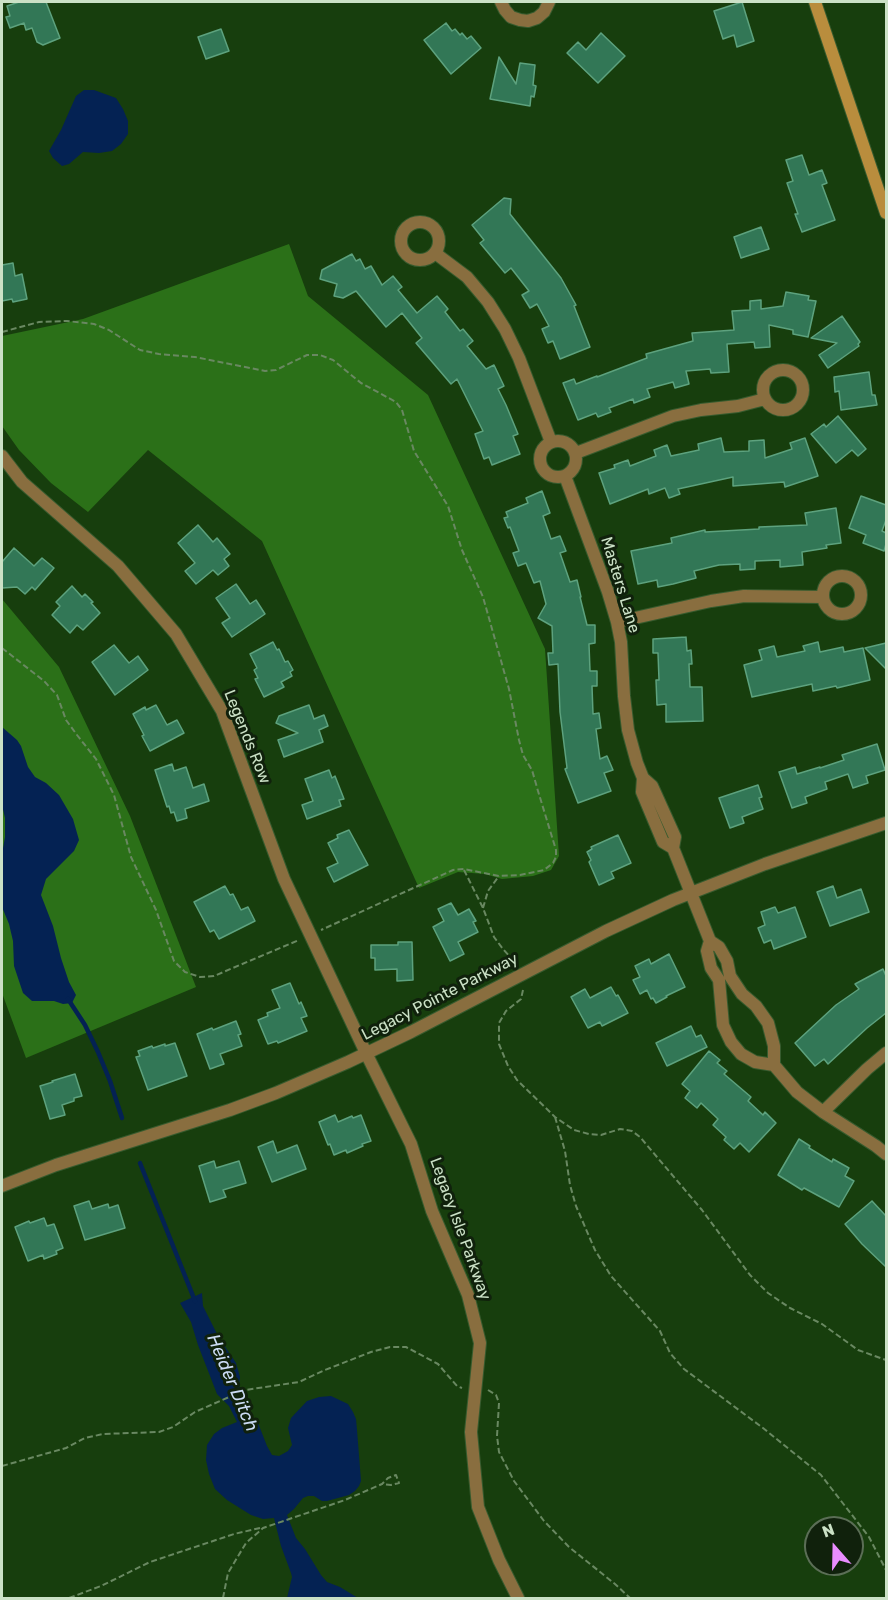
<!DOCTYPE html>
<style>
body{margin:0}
#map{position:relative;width:888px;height:1600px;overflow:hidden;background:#173e0d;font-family:Rubik,sans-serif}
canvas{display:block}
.frame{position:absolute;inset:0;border:3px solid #cbe1c6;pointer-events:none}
.north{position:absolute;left:804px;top:1516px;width:60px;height:60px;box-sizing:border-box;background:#10210c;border:2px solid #5b6e56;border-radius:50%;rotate:340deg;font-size:16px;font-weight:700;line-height:24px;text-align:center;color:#cbe1c6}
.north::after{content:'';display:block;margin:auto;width:21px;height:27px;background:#e98dfe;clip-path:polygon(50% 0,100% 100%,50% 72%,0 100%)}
</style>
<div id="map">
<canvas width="888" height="1600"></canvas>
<div class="frame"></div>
<div class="north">N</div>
</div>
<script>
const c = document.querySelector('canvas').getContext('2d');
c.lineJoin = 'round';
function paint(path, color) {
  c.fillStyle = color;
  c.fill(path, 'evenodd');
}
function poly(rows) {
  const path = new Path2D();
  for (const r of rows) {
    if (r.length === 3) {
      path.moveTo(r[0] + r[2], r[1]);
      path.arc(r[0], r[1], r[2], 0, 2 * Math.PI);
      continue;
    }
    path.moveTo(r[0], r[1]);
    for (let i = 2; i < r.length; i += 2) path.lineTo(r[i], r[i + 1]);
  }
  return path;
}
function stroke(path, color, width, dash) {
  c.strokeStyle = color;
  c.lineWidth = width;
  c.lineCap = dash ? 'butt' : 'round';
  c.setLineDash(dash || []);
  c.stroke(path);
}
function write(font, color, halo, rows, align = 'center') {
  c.font = font + ' Rubik,sans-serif';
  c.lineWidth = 6;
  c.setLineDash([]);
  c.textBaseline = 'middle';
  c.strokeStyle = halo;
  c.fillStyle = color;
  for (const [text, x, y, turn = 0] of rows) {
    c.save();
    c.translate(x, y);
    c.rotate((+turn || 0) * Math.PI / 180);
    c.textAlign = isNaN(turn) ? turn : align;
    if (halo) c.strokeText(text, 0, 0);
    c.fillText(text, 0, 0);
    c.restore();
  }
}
const green = poly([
 [289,244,308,296,428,395,545,649,559,856,551,870,533,876,502,879,485,874,458,872,419,888,262,541,148,450,88,512,51,483,19,450,2,426,2,336,83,319],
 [2,599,59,667,130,816,196,987,26,1058,2,993]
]);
const water = poly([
 [84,90,94,90,116,98,123,109,128,121,128,134,121,144,112,151,99,153,83,152,69,164,62,166,53,158,49,151,61,130,76,96],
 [2,727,17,740,21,746,28,767,35,777,46,783,59,795,73,819,79,840,74,851,46,879,41,895,53,926,61,958,69,982,76,995,72,1003,63,1004,54,1001,32,1001,23,993,14,966,13,941,9,924,2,907,2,854,5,837,5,818,2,805],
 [202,1293,203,1306,218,1336,236,1363,240,1377,239,1385,247,1418,254,1418,258,1423,267,1446,272,1455,279,1456,288,1451,292,1445,288,1428,291,1418,307,1401,319,1397,331,1396,348,1404,353,1412,356,1419,357,1430,361,1481,359,1486,355,1491,349,1495,327,1501,322,1501,314,1496,308,1496,303,1498,294,1509,287,1515,296,1538,305,1549,321,1575,327,1582,340,1587,358,1598,287,1598,292,1577,291,1573,281,1546,274,1518,263,1519,251,1515,227,1500,215,1489,209,1474,206,1460,207,1445,214,1434,222,1428,237,1422,229,1406,217,1394,198,1345,191,1322,180,1303]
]);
const stream = poly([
 [68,999,85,1025,98,1052,110,1081,122,1118],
 [140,1163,195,1301]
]);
const building = poly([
 [19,2,46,2,60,38,43,45,37,42,32,28,26,30,24,23,10,28,6,17,10,16,7,6,19,2],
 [742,2,754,41,737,47,734,35,723,39,714,11,742,2],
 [446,23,452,31,455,29,460,35,462,33,467,39,471,36,481,48,451,74,424,40,446,23],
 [221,29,229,51,206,59,198,37,221,29],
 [601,33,625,56,598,83,567,53,578,42,586,50,601,33],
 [499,57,516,84,520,63,535,65,533,85,536,86,534,97,531,96,530,106,490,99,499,57],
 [802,155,809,175,822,170,827,183,822,185,835,220,802,232,795,214,798,214,787,183,793,181,786,160,802,155],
 [504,198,511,199,510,214,561,278,576,305,574,306,590,347,560,359,553,341,548,343,542,329,549,326,537,304,530,308,522,295,529,291,511,268,505,273,480,243,484,240,472,225,504,198],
 [761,227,769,249,741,258,734,237,761,227],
 [352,254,356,261,360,259,365,269,371,266,382,285,393,276,402,287,398,290,417,313,437,296,448,309,445,312,460,331,463,329,473,341,467,346,486,369,494,365,504,386,498,389,506,405,518,434,513,436,520,454,492,465,489,457,484,459,475,434,483,431,457,379,451,384,416,343,422,338,402,313,386,327,356,291,343,298,334,296,337,284,320,279,322,270,352,254],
 [13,263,15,276,22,274,27,299,13,302,12,299,2,301,2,265,13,263],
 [786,292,809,296,808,300,816,301,808,337,793,334,793,330,769,325,770,347,755,348,754,342,727,344,729,372,711,373,710,369,686,371,689,384,675,388,673,382,647,389,650,397,634,403,633,399,609,408,611,412,598,417,596,413,578,420,563,383,574,379,576,384,597,376,597,377,647,358,646,354,693,341,692,333,734,330,732,311,750,310,750,301,761,300,761,309,783,306,786,292],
 [842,316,860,342,858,344,859,346,828,368,819,355,837,343,811,338,842,316],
 [869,372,872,395,875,395,877,405,841,410,839,391,835,392,834,377,869,372],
 [838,416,866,449,858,456,852,450,836,463,811,434,824,424,826,427,838,416],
 [721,438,724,452,749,451,749,441,764,440,765,458,792,449,790,443,805,438,818,476,785,487,784,482,733,486,733,477,678,489,680,494,669,498,665,488,649,494,648,489,610,504,599,473,615,468,614,465,628,460,630,466,656,456,654,450,667,445,671,456,699,450,698,444,721,438],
 [542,491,550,513,543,516,551,539,560,536,566,551,560,553,570,582,577,580,581,597,580,597,587,625,595,625,595,643,589,644,590,671,597,671,597,686,592,686,593,714,599,713,601,728,596,729,600,759,607,756,613,770,604,773,611,791,578,803,565,769,567,768,560,712,558,664,549,665,548,653,553,653,552,626,538,618,546,604,540,581,534,583,526,563,518,566,513,553,519,551,510,527,508,528,504,518,508,517,506,512,528,503,526,498,542,491],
 [861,496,886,505,886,520,882,531,886,533,886,544,884,551,863,543,866,535,849,528,861,496],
 [836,508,841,543,826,545,827,548,802,552,803,565,780,567,780,560,755,561,755,569,740,570,740,564,719,565,694,571,696,578,673,584,658,587,657,580,638,584,631,551,672,543,671,538,705,530,705,532,759,529,759,527,807,525,805,513,836,508],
 [198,525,213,542,217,538,230,554,224,559,229,566,218,575,213,570,196,584,185,571,195,563,178,543,198,525],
 [14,548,34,566,42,558,54,568,35,590,32,587,25,594,17,587,2,588,2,562,14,548],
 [236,584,250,604,256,600,265,614,232,637,222,623,230,618,216,598,236,584],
 [72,586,82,597,85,594,93,602,91,603,100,613,83,630,77,625,70,633,52,615,60,606,56,602,72,586],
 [686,637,687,651,691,650,692,664,689,664,690,687,702,687,703,721,666,722,666,704,657,705,656,680,659,680,658,653,653,653,653,639,686,637],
 [273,642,277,650,279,649,285,662,288,661,293,670,290,672,292,676,281,682,284,687,264,697,255,679,258,678,254,670,257,668,250,654,273,642],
 [818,642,820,652,843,647,844,652,863,648,870,680,837,688,836,686,813,691,812,684,752,697,744,665,762,660,759,650,774,646,777,657,805,651,803,646,818,642],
 [886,643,886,669,865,648,886,643],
 [114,645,129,663,138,656,148,670,115,695,92,662,114,645],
 [156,705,167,725,177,720,184,733,150,751,142,736,144,735,133,714,145,707,146,710,156,705],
 [309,705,314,719,324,715,328,726,319,730,323,742,284,757,278,740,298,733,276,723,279,716,309,705],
 [877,744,885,770,866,776,868,783,853,788,848,774,825,782,827,789,805,797,807,803,792,808,779,772,795,767,797,774,820,767,820,768,844,760,842,755,877,744],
 [172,764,174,771,186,767,193,788,204,784,209,801,185,809,187,818,177,821,174,812,171,813,169,806,167,807,155,770,172,764],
 [329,770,332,778,335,776,344,799,339,800,341,806,307,819,302,805,313,801,305,779,329,770],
 [758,785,762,797,759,798,763,809,742,817,744,823,730,828,719,798,758,785],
 [349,830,368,865,334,882,327,868,338,863,328,843,338,838,337,835,349,830],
 [618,835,631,863,611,872,614,878,599,885,589,862,591,860,587,852,592,849,591,847,618,835],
 [225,886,230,895,233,894,241,910,248,907,255,921,219,939,214,930,210,932,194,902,225,886],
 [833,886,837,898,861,889,869,912,830,926,817,892,833,886],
 [451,903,458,915,469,909,476,921,473,922,478,932,458,942,464,954,450,961,433,927,444,921,438,909,451,903],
 [775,907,778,913,795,907,806,937,774,949,771,940,764,943,758,928,765,925,761,912,775,907],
 [398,942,412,942,413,980,397,981,397,969,375,970,375,958,371,958,371,945,398,945,398,942],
 [669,954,685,987,666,996,667,997,656,1003,653,998,651,999,647,990,640,994,633,980,640,977,635,966,649,959,651,964,669,954],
 [883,969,886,976,886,1013,867,1028,828,1064,824,1059,815,1066,795,1043,836,1005,859,989,855,984,883,969],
 [290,983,299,1004,301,1002,307,1016,301,1018,307,1031,278,1043,277,1041,268,1044,258,1020,268,1016,267,1013,280,1008,272,990,290,983],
 [611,987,616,996,618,995,628,1013,602,1026,600,1022,588,1028,571,997,585,989,590,998,611,987],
 [236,1021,241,1034,238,1035,242,1046,220,1054,224,1064,210,1069,197,1034,212,1028,213,1030,236,1021],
 [691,1026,696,1037,701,1035,707,1047,667,1066,656,1043,691,1026],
 [175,1043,187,1076,148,1090,136,1057,140,1056,138,1051,152,1046,153,1048,165,1044,165,1046,175,1043],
 [709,1051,720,1060,717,1063,727,1071,724,1074,751,1097,748,1101,763,1115,765,1112,776,1123,749,1152,740,1143,734,1149,724,1140,726,1137,713,1125,718,1119,701,1103,697,1108,685,1098,690,1091,682,1084,709,1051],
 [75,1074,82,1096,74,1098,74,1101,62,1105,65,1115,50,1119,40,1086,53,1082,52,1081,75,1074],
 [335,1115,338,1122,352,1116,353,1118,361,1115,371,1141,362,1144,363,1146,347,1153,346,1150,334,1155,330,1144,328,1145,319,1122,335,1115],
 [799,1139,810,1146,809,1148,832,1162,833,1159,849,1168,845,1176,854,1181,839,1207,804,1188,802,1190,778,1175,799,1139],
 [273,1141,277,1153,297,1145,306,1169,272,1182,258,1147,273,1141],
 [214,1161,216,1168,239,1161,246,1183,223,1190,226,1197,210,1202,199,1166,214,1161],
 [89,1201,92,1209,108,1204,109,1208,118,1205,125,1228,85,1240,74,1206,89,1201],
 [872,1201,886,1216,886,1267,862,1244,845,1224,872,1201],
 [44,1218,47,1226,54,1224,63,1248,56,1251,57,1254,44,1259,43,1255,28,1261,15,1227,29,1221,30,1223,44,1218]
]);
const path = poly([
 [2,332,39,322,67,321,94,324,109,330,140,350,159,354,195,357,265,371,276,370,307,355,320,355,333,360,361,383,396,402,402,410,414,451,448,506,462,550,483,597,509,689,519,740,523,755,532,770,538,791,556,850,556,857,553,863,544,870,520,875,499,876,464,869,453,870,321,930],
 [2,648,44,681,57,695,66,720,77,735,96,759,114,795,131,857,156,910,174,961,185,972,200,977,214,976,299,940],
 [464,870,483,908,494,937,503,949,512,959,514,966],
 [483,908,488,891,499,876],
 [523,990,521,999,506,1011,499,1023,499,1044,508,1066,517,1080,555,1117,574,1130,589,1134,601,1135,620,1129,632,1131,640,1137,702,1210,750,1275,768,1293,790,1308,822,1324,858,1350,886,1360],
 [555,1117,565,1151,570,1185,576,1206,595,1250,611,1276,660,1331,670,1353,684,1369,763,1428,821,1475,869,1537,886,1570],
 [488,1390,496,1395,499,1403,497,1436,499,1452,514,1481,544,1521,569,1547,615,1584,630,1598],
 [2,1466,66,1448,85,1438,103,1434,159,1432,173,1427,195,1412,245,1390,299,1382,325,1370,371,1352,390,1347,406,1347,438,1364,457,1386,462,1388],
 [69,1598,101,1586,150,1562,234,1534,260,1528],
 [223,1598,228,1573,246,1543,263,1528,345,1500,382,1484,388,1478,396,1475,399,1483,391,1485,382,1484]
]);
const street = poly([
 [501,2,505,10,511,17,520,20,528,21,537,18,544,12,549,2],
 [420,241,19],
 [435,253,467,277,488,302,505,329,519,358,551,442],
 [783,390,20],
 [558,459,18],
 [576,453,673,416,701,410,738,406,765,399],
 [2,456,22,482,118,566,176,634,222,711,284,879,366,1053,411,1144,432,1211,468,1295,480,1343,471,1432,478,1507,499,1560,518,1598],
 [565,476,608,592,617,622,621,642,624,696,628,730,637,763,643,778,642,792,663,842,673,848],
 [842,595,19],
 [617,622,711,601,744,596,823,597],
 [643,778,652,786,675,837,673,848,710,941,719,947,727,961,730,976,742,994,756,1006,768,1023,774,1046,774,1065],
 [710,941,707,951,711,968,719,980,723,1025,731,1042,741,1054,755,1062,774,1065,797,1092,823,1112,876,1146,886,1154],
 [823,1112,867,1069,886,1053],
 [2,1186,56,1165,230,1110,276,1093,348,1062,411,1032,606,931,673,900,765,864,886,823]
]);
const secondary = poly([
 [815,2,886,213]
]);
const streetNames = [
 ["Masters Lane",620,585,73],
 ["Legends Row",247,737,68],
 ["Legacy Pointe Parkway",440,997,-27],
 ["Legacy Isle Parkway",460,1229,70]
];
const waterNames = [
 ["Heider Ditch",232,1383,67]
];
paint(green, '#2b7018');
paint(water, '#042253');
stroke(stream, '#042253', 4.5);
paint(building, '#327756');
stroke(building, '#5da27e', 1.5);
stroke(street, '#375b2e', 14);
stroke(secondary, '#375b2e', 14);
stroke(path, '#698861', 2, [6, 3]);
stroke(street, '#896e3f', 12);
stroke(secondary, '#b98d3d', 12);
write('16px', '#cbe1c6', '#10210c', streetNames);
write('italic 18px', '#ccdbf4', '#10210c', waterNames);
</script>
